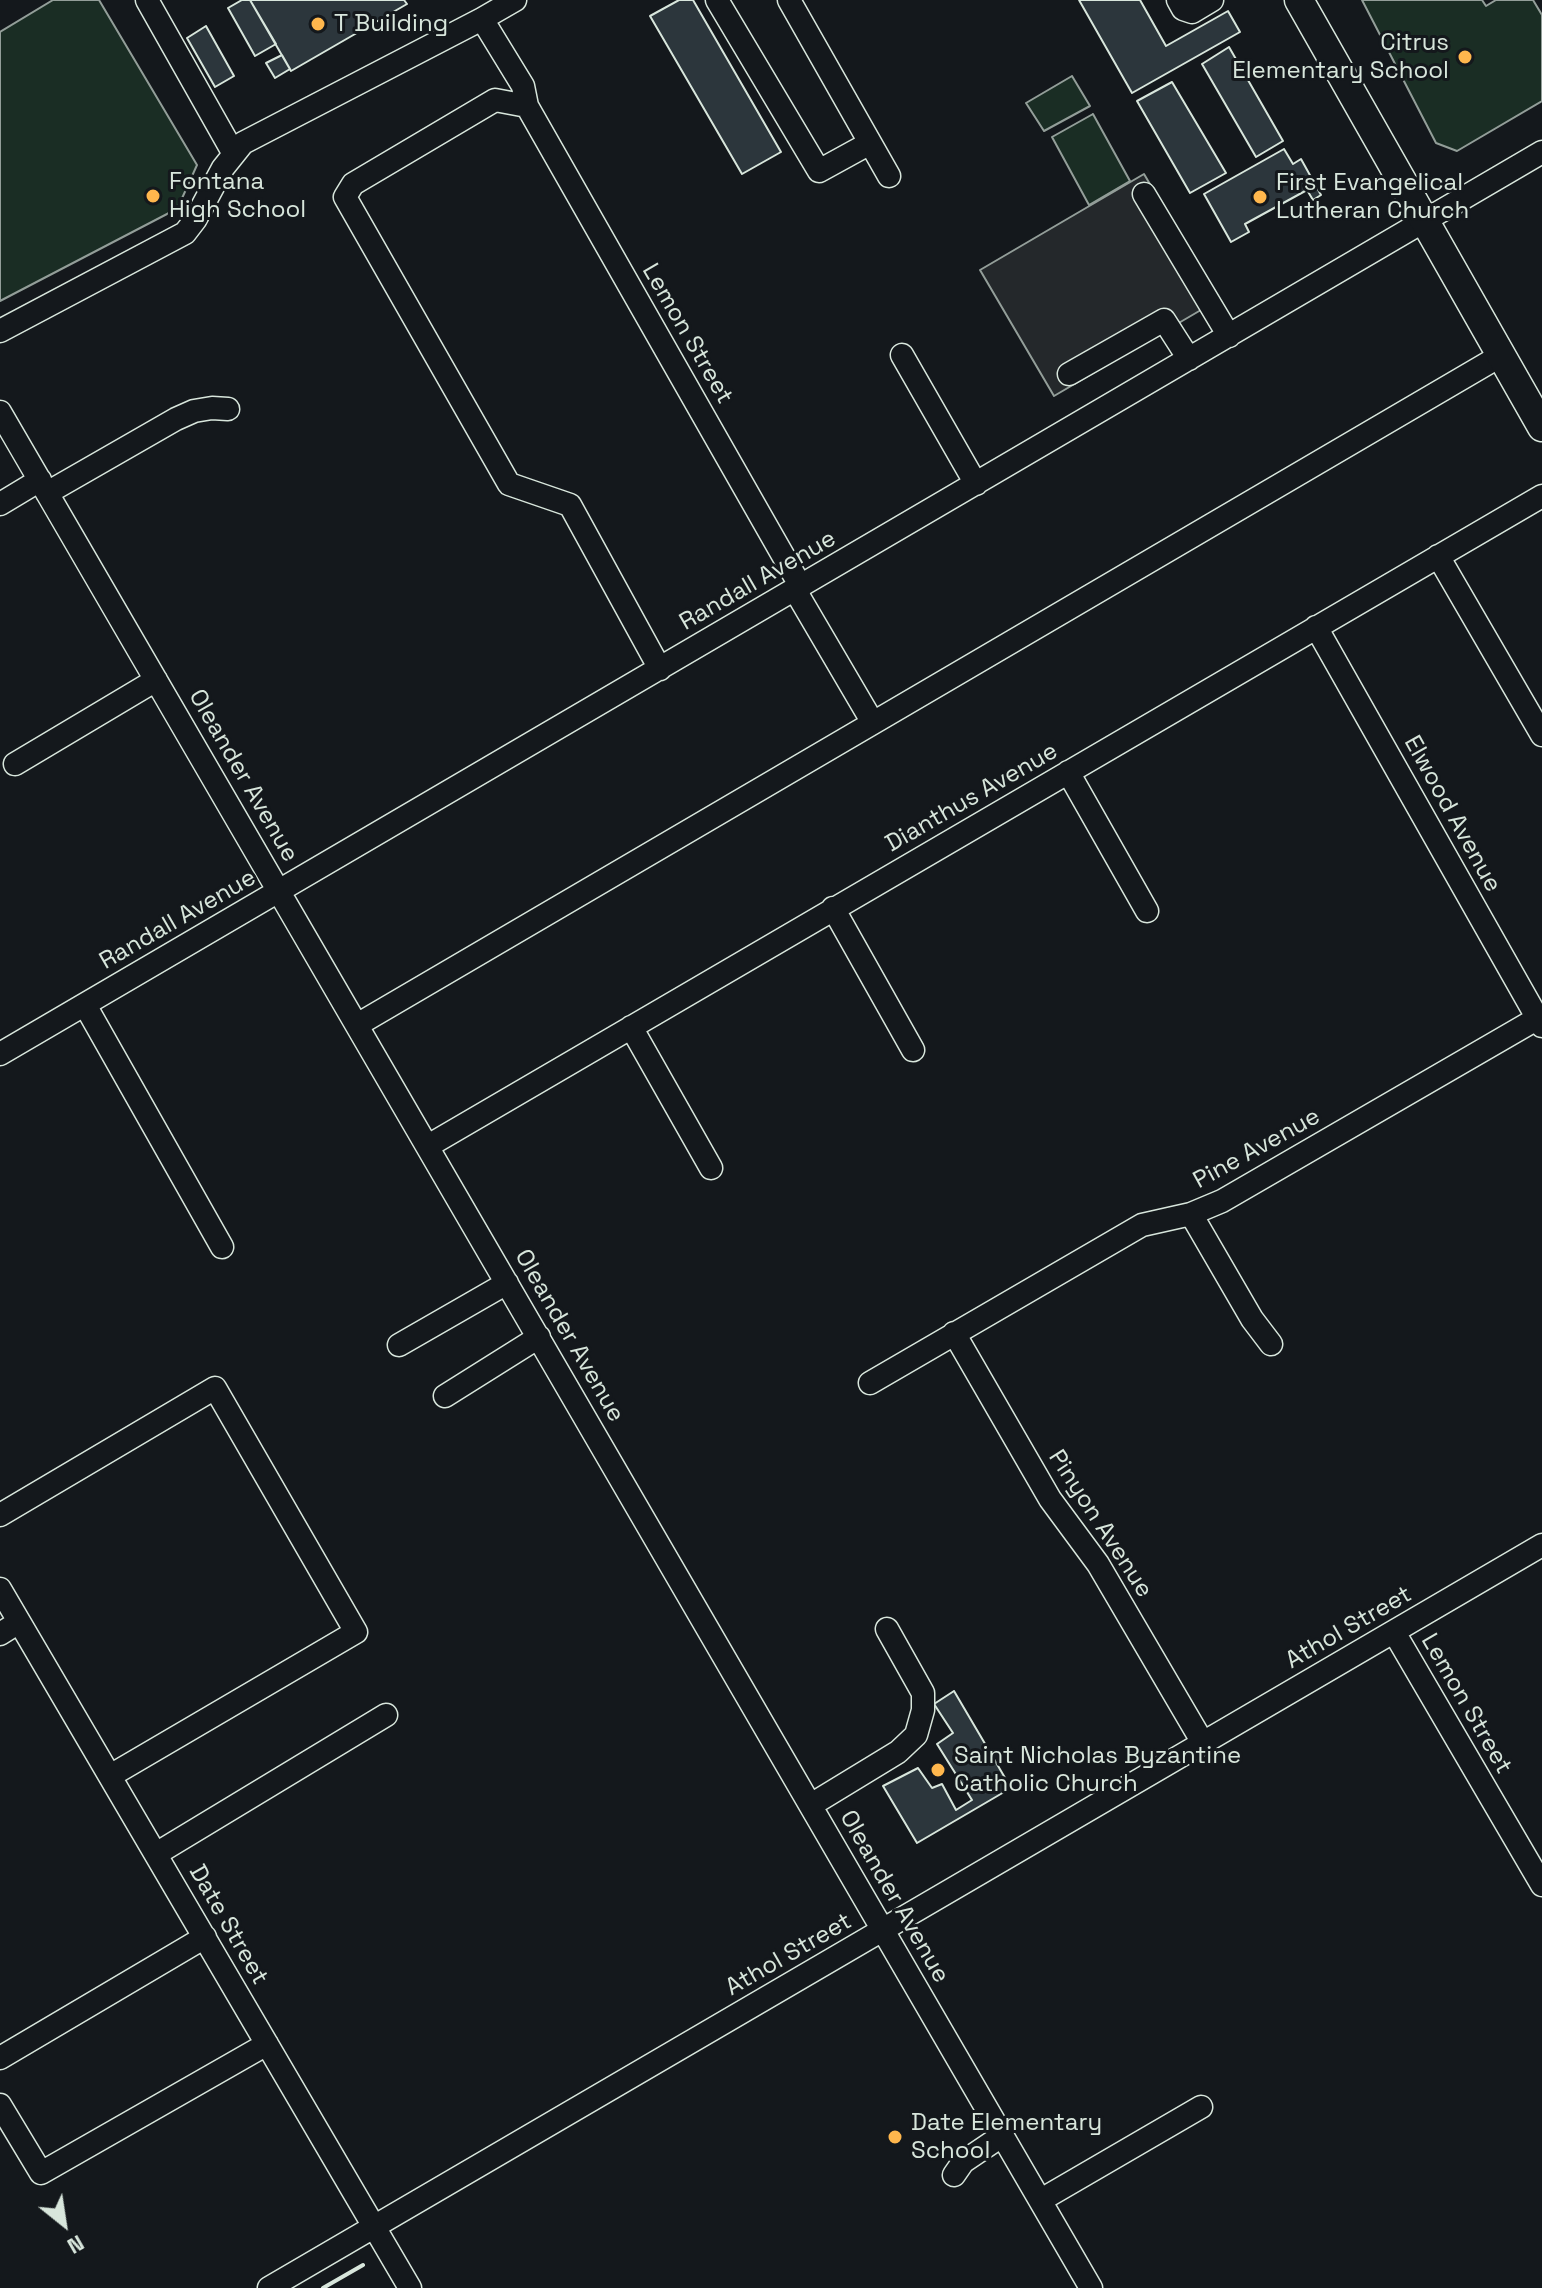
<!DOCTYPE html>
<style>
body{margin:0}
#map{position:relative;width:1542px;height:2288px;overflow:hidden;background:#14181c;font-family:"Space Grotesk",sans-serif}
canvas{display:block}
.north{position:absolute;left:24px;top:2184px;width:80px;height:80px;-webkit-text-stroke:6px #14181c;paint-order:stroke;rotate:150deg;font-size:22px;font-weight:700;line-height:32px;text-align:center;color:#d8e6dc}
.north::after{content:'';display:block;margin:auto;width:28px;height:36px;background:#d8e6dc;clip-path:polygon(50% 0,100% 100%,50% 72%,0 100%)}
</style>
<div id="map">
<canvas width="1542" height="2288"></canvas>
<div class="north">N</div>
</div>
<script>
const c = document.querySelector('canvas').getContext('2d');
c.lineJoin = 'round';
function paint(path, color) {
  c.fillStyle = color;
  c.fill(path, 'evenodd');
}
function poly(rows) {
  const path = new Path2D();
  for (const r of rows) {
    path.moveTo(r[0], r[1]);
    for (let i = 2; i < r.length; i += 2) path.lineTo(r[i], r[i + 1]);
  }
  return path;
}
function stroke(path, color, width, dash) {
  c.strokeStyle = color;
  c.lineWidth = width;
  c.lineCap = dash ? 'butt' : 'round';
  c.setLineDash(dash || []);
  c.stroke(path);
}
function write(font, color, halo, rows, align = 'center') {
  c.font = font + ' "Space Grotesk",sans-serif';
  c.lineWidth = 6;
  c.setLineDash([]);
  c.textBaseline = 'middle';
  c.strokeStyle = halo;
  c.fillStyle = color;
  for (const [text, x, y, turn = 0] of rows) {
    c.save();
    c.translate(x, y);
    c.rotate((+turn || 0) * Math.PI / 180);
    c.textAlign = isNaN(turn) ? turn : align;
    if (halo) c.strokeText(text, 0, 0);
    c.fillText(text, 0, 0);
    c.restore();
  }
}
const green = poly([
 [53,0,99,0,197,165,179,205,167,214,0,301,0,32,53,0],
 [1362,0,1482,0,1486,6,1496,0,1533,0,1542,15,1542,101,1457,151,1436,143,1362,0],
 [1072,76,1090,106,1044,131,1026,103,1072,76],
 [1093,114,1130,181,1089,205,1052,137,1093,114]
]);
const parking = poly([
 [1144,174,1218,300,1054,396,980,270,1144,174]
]);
const building = poly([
 [242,0,250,0,276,44,255,56,228,8,242,0],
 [250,0,404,0,407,4,291,71,250,0],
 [679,0,693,0,781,152,742,174,650,16,679,0],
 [1079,0,1140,0,1166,46,1228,11,1240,32,1132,93,1079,0],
 [206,26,234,76,215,87,187,38,206,26],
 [1229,47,1283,141,1256,157,1202,64,1229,47],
 [282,55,290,69,275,78,266,63,282,55],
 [1172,82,1226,173,1190,193,1137,101,1172,82],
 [1284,149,1293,164,1301,159,1321,195,1313,200,1307,190,1245,224,1249,232,1231,242,1204,194,1284,149],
 [954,1691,1011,1788,917,1843,883,1786,918,1768,932,1788,942,1784,956,1810,972,1800,937,1744,953,1733,934,1704,954,1691]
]);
const minor = poly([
 [147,0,234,154],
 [515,0,482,19,523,86,527,106,801,587],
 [717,0,819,171,870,143],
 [789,0,889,176],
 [1178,0,1183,9,1192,12,1212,0],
 [527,106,495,100,353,184,345,197,509,484,570,505,660,669],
 [1144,194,1229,336],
 [0,331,185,233,195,220,223,168,243,143,482,19],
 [902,355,976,484],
 [1069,374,1164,320,1189,359],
 [0,412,1091,2288],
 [47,493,176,419,194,411,212,408,228,409],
 [0,504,40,480],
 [1438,556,1542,735],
 [795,590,873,723],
 [1316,627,1542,1026],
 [15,764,156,680],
 [1068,772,1147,911],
 [833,908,913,1050],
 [85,1005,222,1247],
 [357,1025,1500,356],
 [631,1027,711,1168],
 [0,1054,1542,152],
 [428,1146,1542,496],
 [1191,1214,1252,1319,1271,1344],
 [954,1333,1050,1499,1098,1564,1203,1743],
 [399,1345,507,1283],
 [870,1383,1142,1225,1191,1214,1222,1201,1538,1018],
 [445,1396,539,1337],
 [0,1515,215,1388,356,1632,110,1776],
 [0,1589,410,2288],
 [1394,1632,1542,1885],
 [0,1634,19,1622],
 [811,1805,898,1752,916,1735,923,1710,923,1693,887,1629],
 [156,1854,386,1715],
 [0,2058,205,1937],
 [0,2105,41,2173,267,2044],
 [954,2175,963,2162,1003,2135],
 [1041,2200,1201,2107],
 [269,2288,1542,1545]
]);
const major = poly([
 [1299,0,1542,427]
]);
const wall = poly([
 [323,2288,363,2265]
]);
const markers = [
 [318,24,8,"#ffb74d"],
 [1465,57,8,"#ffb74d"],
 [153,196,8,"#ffb74d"],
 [1260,197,8,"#ffb74d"],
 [938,1770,8,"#ffb74d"],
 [895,2137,8,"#ffb74d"]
];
const poiNames = [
 ["T Building",334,24],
 ["Citrus",1449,43,"right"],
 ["Elementary School",1449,71,"right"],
 ["Fontana",169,182],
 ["High School",169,210],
 ["First Evangelical",1276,183],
 ["Lutheran Church",1276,211],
 ["Saint Nicholas Byzantine",954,1756],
 ["Catholic Church",954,1784],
 ["Date Elementary",911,2123],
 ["School",911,2151]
];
const streetNames = [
 ["Lemon Street",687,334,60],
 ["Randall Avenue",758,581,-30],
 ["Oleander Avenue",243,776,60],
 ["Dianthus Avenue",972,798,-30],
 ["Elwood Avenue",1452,814,61],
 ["Randall Avenue",178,920,-30],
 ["Pine Avenue",1257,1149,-29],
 ["Oleander Avenue",569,1336,60],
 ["Pinyon Avenue",1100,1524,57],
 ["Athol Street",1349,1628,-30],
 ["Lemon Street",1466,1704,60],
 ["Oleander Avenue",894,1897,60],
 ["Date Street",228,1925,60],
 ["Athol Street",789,1955,-30]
];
paint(green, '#1a2d24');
stroke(green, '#939e99', 2);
paint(parking, '#24282b');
stroke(parking, '#939e99', 2);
paint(building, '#2c363c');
stroke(building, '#d8e6dc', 2);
stroke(minor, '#d8e6dc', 25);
stroke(major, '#d8e6dc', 31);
stroke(minor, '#14181c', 22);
stroke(major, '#14181c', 28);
stroke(wall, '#d8e6dc', 4);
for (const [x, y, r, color] of markers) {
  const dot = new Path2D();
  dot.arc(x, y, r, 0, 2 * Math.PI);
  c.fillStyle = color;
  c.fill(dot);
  stroke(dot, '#14181c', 3);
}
write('24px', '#d8e6dc', '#14181c', poiNames, 'left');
write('24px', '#d8e6dc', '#14181c', streetNames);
</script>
